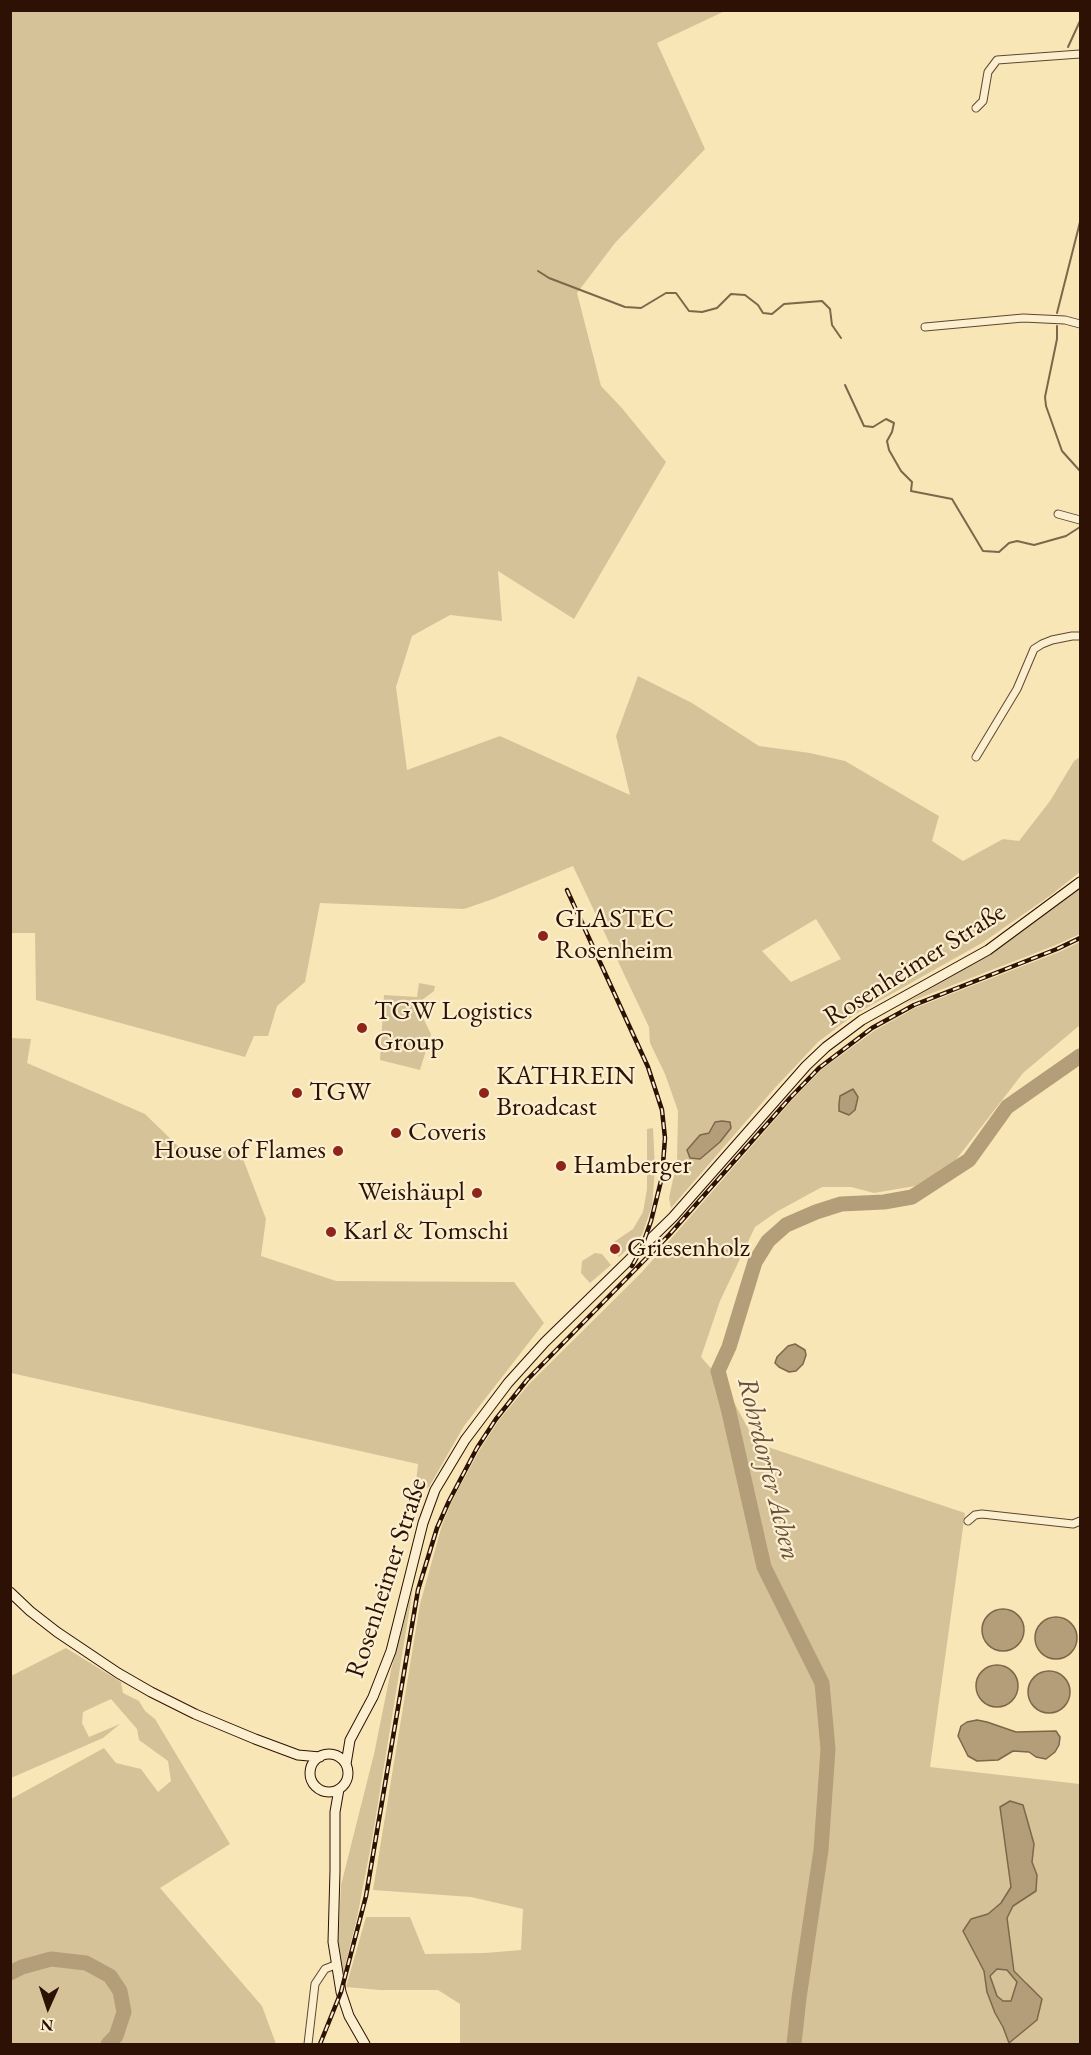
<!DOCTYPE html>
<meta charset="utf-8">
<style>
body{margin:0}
#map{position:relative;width:1091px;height:2055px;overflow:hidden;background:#f9e6b6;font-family:"EB Garamond",serif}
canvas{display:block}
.frame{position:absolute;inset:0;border:12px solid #2c1104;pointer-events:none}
.north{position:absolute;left:18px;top:1977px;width:60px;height:60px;-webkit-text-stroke:4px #fbefd0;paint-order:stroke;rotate:183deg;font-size:16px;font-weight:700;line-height:24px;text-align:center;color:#2c1104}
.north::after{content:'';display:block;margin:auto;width:21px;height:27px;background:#2c1104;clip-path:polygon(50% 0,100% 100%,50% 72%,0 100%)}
</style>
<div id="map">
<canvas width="1091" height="2055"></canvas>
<div class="frame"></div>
<div class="north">N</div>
</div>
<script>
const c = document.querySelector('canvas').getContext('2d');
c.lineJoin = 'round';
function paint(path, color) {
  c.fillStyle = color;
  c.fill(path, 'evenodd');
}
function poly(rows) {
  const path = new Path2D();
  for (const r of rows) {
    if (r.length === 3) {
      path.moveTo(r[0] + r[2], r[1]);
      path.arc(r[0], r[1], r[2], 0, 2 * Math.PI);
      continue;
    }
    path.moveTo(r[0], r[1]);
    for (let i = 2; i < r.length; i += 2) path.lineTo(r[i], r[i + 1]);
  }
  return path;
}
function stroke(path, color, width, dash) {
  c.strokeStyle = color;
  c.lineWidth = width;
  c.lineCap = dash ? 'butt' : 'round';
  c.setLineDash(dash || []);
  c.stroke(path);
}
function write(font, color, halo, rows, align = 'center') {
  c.font = font + ' "EB Garamond",serif';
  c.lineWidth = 4.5;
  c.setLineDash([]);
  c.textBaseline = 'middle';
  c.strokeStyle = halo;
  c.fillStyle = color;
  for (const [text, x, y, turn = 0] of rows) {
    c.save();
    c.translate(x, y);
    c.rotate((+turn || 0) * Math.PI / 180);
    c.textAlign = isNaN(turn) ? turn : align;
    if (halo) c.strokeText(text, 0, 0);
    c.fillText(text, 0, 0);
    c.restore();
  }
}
const green = poly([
 [10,11,725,11,657,43,705,149,615,243,577,293,601,386,621,407,666,462,574,619,498,571,502,621,450,615,412,636,396,687,407,770,500,736,630,795,616,736,638,676,692,703,759,746,810,753,845,761,939,816,932,841,963,861,1003,839,1019,841,1050,801,1074,761,1080,757,1080,872,1051,895,982,943,854,1015,818,1042,774,1089,671,1208,669,1198,677,1161,678,1111,665,1074,650,1043,649,1027,573,866,493,899,464,909,320,903,305,982,277,1006,268,1036,254,1036,245,1057,36,1000,35,933,10,933],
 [816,919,841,959,791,982,762,951],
 [1080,887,1080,934,1056,945,904,1004,1005,944],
 [1080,942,1080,1025,1023,1073,955,1161,915,1186,874,1193,851,1187,822,1187,778,1211,755,1227,720,1301,701,1357,723,1382,756,1443,965,1513,930,1767,1080,1784,1080,2044,460,2044,460,2004,438,1990,380,1990,346,1987,366,1917,410,1917,425,1954,485,1953,521,1950,523,1909,471,1897,373,1890,420,1604,442,1525,452,1501,479,1451,499,1420,529,1384,642,1272,793,1099,821,1070,874,1031,915,1008,1059,952],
 [1000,1807,1025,1810,1034,1844,1032,1862,1037,1875,1036,1891,1013,1906,1007,1918,1015,1971,1027,1982,1009,2042,1003,2027,995,2013,987,1992,984,1971,963,1931,971,1919,988,1914,1001,1903,1011,1887],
 [419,983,435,986,434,991,422,1000,421,1008,423,1018,431,1034,420,1070,380,1060,384,995,417,997],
 [11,1038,31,1039,27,1063,145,1114,182,1150,240,1151,266,1219,261,1256,336,1281,514,1282,544,1323,464,1426,429,1487,415,1493,418,1464,11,1373],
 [653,1128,655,1169,652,1206,642,1235,619,1257,608,1246,633,1229,643,1212,647,1189,647,1129],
 [595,1253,602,1254,611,1265,590,1283,581,1273,582,1261],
 [413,1588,372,1840,357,1918,343,1974,338,1947,341,1885,374,1754,391,1670],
 [66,1648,121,1682,123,1693,139,1701,145,1711,155,1719,230,1844,160,1888,262,2006,276,2044,11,2044,11,1799,104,1748,116,1763,141,1769,158,1792,171,1781,168,1761,139,1740,137,1729,111,1699,83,1712,82,1723,89,1737,120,1724,103,1738,11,1778,11,1676],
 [997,1969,1007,1970,1017,1982,1012,2001,1003,2001,997,1996,990,1976]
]);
const water = poly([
 [853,1089,858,1097,855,1110,849,1115,839,1111,839,1104,840,1096,853,1089],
 [722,1121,730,1122,731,1128,720,1142,700,1159,690,1158,687,1150,700,1135,709,1133,715,1122,722,1121],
 [795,1344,805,1350,806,1355,803,1364,796,1371,789,1372,779,1367,775,1363,777,1357,788,1346,795,1344],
 [1003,1630,21],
 [1056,1638,21],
 [997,1686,21],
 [1049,1692,21],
 [977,1720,987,1722,1016,1732,1056,1731,1060,1737,1059,1745,1055,1752,1046,1759,1036,1757,1029,1752,1013,1751,998,1760,977,1761,968,1756,958,1736,961,1726,967,1722,977,1720],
 [1010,1801,1023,1805,1034,1844,1032,1862,1037,1875,1036,1891,1013,1906,1007,1918,1014,1971,1042,1999,1037,2020,1009,2043,1003,2027,995,2013,987,1992,984,1971,963,1931,971,1919,988,1914,1001,1903,1011,1887,1000,1807,1010,1801],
 [997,1969,1007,1970,1017,1982,1011,2001,1003,2001,997,1996,990,1976,997,1969]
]);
const stream = poly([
 [1068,47,1080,21],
 [538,271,549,278,625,307,641,308,666,293,676,293,689,311,702,312,717,308,731,294,745,295,758,305,763,313,772,314,784,304,822,301,830,309,832,325,841,338],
 [1057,313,1080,222],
 [1057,326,1057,339,1045,397,1046,406,1062,451,1080,471],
 [845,385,864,426,873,427,886,419,894,423,892,432,887,441,889,450,901,471,912,482,911,491,952,499,983,551,999,552,1009,543,1017,541,1034,545,1066,536,1080,527]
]);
const river = poly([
 [10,1973,22,1967,51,1959,86,1963,110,1976,120,1991,124,2012,116,2036,108,2044],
 [794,2044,799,1998,821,1850,828,1749,822,1683,764,1567,728,1408,718,1371,729,1347,755,1262,768,1241,786,1225,816,1212,841,1204,884,1202,912,1197,969,1160,1007,1107,1080,1056]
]);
const street = poly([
 [976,108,983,101,988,72,997,60,1080,54],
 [925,327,1023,318,1065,320,1080,324],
 [1058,514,1080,520],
 [976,757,1017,689,1034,649,1042,644,1052,640,1072,636,1080,636],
 [968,1521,975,1515,982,1514,1073,1524,1080,1521],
 [308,2044,315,1984,325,1969,335,1965]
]);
const secondary = poly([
 [10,1592,30,1611,57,1632,118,1673,151,1692,195,1714,255,1739,298,1755,320,1757],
 [329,1773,19],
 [346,1764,350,1740,373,1697,391,1651,423,1523,435,1490,465,1440,508,1383,545,1342,673,1217,806,1066,826,1047,862,1020,988,950,1080,882],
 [339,1789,335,1812,335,1871,333,1942,341,1992,349,2016,365,2044]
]);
const rail = poly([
 [567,890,648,1067,662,1110,665,1138,662,1177,651,1221,640,1252,632,1266],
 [320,2044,341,1992,366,1896,418,1590,437,1528,449,1501,477,1448,496,1419,527,1380,669,1235,790,1098,819,1068,872,1028,914,1005,1057,949,1080,938]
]);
const markers = [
 [543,936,6,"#8f2418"],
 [362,1028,6,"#8f2418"],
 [297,1093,6,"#8f2418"],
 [484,1093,6,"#8f2418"],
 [396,1133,6,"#8f2418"],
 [338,1151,6,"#8f2418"],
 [561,1166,6,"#8f2418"],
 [477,1193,6,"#8f2418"],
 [331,1232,6,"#8f2418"],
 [615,1249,6,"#8f2418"]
];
const poiNames = [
 ["GLASTEC",555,920],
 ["Rosenheim",555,951],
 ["TGW Logistics",374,1012],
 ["Group",374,1043],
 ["KATHREIN",496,1077],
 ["Broadcast",496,1108],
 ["TGW",309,1093],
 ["Coveris",408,1133],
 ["House of Flames",326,1151,"right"],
 ["Hamberger",573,1166],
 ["Weishäupl",465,1193,"right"],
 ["Karl & Tomschi",343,1232],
 ["Griesenholz",627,1249]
];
const streetNames = [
 ["Rosenheimer Straße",915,965,-32],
 ["Rosenheimer Straße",387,1578,-72]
];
const waterNames = [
 ["Rohrdorfer Achen",768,1469,76]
];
paint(green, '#d6c298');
paint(water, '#b39e79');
stroke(water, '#7d664a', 1.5);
stroke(stream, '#7d664a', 2);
stroke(river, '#b39e79', 15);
stroke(street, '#5f4630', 9);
stroke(secondary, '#2c1104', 11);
stroke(street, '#fbefd0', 7);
stroke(secondary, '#fbefd0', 9);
stroke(rail, '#2c1104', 4.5);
stroke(rail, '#fbefd0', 2, [7]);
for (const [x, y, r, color] of markers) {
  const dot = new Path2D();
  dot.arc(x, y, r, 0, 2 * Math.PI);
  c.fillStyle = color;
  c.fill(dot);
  stroke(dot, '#fbefd0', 2);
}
write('27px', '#2c1104', '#fbefd0', poiNames, 'left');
write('27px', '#2c1104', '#fbefd0', streetNames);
write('italic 28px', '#695039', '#fbefd0', waterNames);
</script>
